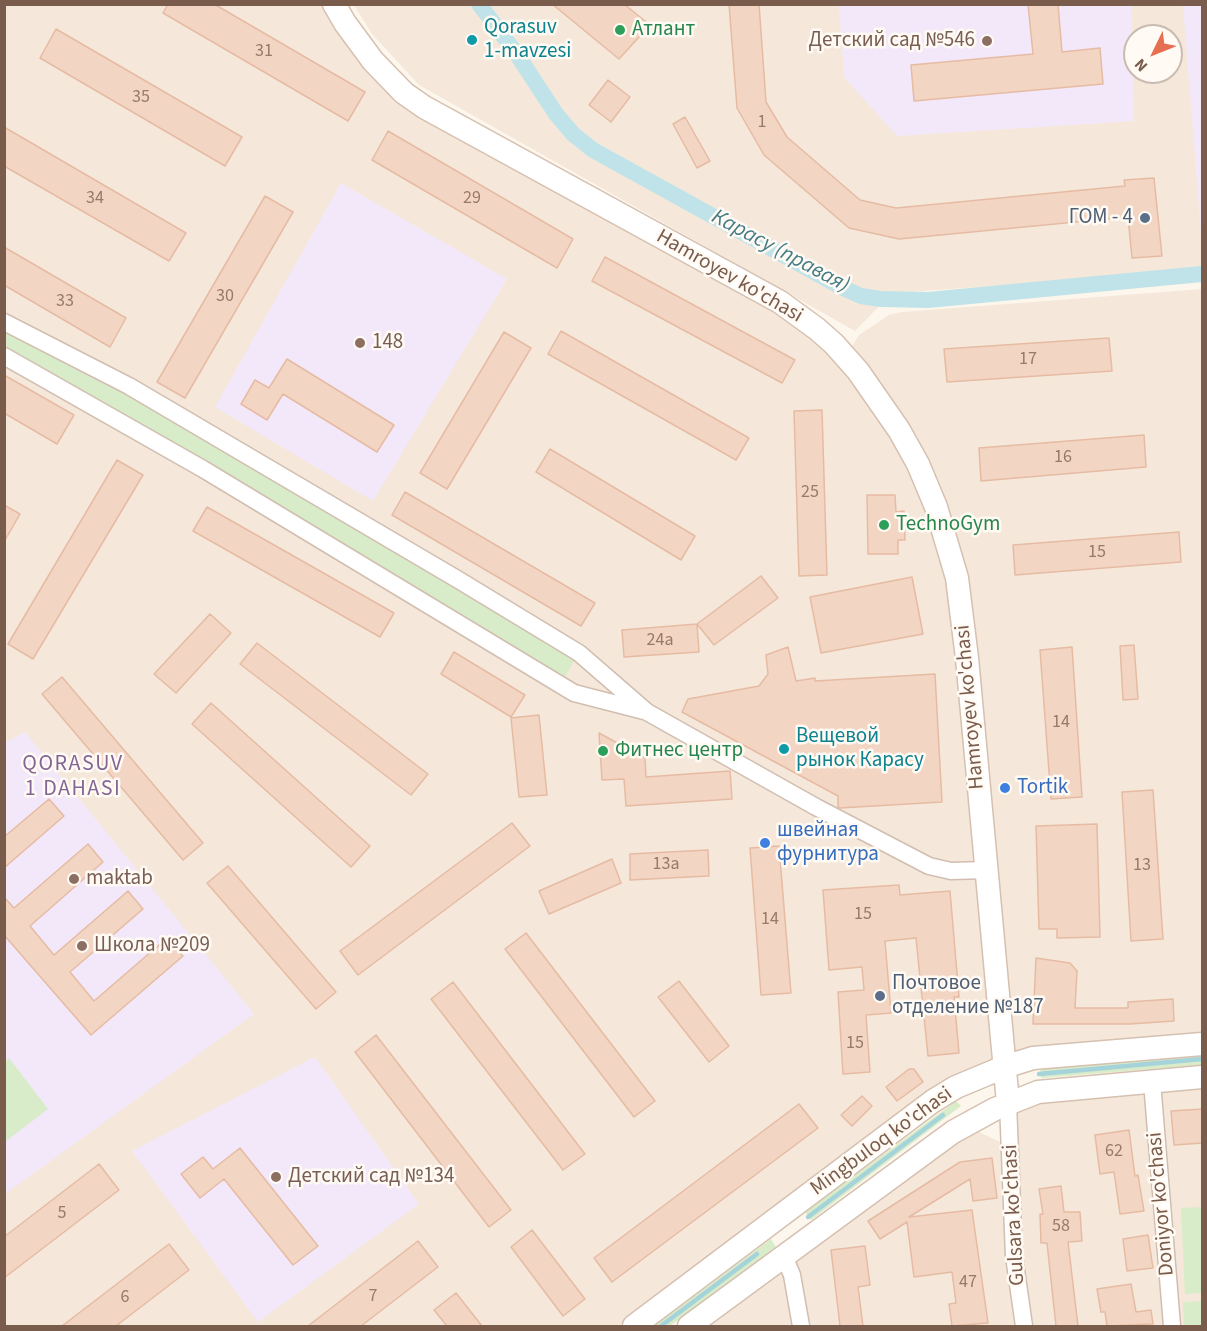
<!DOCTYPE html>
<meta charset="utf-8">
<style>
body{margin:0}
#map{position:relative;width:1207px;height:1331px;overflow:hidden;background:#fdf6ec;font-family:"Source Sans 3",sans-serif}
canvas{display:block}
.frame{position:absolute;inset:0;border:6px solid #7a5c4d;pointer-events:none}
.north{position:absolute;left:1123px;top:24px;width:60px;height:60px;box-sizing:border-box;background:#fffaf3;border:2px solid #cabbb1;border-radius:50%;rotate:227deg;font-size:16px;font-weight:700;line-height:24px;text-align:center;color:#7a5c4d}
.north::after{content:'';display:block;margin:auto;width:21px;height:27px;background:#e76f51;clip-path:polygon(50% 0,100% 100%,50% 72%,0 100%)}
</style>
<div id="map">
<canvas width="1207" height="1331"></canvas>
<div class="frame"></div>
<div class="north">N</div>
</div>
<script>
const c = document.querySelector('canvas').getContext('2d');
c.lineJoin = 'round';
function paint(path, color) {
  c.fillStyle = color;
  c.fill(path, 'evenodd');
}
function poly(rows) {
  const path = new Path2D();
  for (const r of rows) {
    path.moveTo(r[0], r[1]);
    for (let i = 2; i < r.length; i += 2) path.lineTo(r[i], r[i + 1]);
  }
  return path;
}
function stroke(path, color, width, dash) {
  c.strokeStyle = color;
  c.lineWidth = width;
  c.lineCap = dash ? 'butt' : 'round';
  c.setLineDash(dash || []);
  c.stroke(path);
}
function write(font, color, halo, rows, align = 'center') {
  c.font = font + ' "Source Sans 3",sans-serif';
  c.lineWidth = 5;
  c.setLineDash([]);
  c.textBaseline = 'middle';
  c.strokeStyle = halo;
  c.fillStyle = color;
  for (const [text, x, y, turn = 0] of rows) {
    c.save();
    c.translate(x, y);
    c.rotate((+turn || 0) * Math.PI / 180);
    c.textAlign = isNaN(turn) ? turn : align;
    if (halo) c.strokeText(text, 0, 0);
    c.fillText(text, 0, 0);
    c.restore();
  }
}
const residential = poly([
 [5,5,334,5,388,78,780,302,846,356,859,335,889,315,902,312,1202,289,1202,1044,981,1076,634,1326,5,1326],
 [354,5,1202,5,1202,272,892,293,855,331,419,85,372,34],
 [1135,36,1171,36,1171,72,1135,72],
 [1202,1077,1202,1326,693,1326,953,1132,979,1132,1004,1144,1008,1103]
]);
const education = poly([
 [839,5,1131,5,1134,121,897,136,844,77],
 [1183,5,1202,5,1202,247],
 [341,183,507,279,373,501,215,407],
 [25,732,254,1014,5,1194,4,743],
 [315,1057,419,1204,258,1322,132,1151]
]);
const green = poly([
 [4,322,579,653,560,685,5,356],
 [1202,1055,1202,1065,1041,1078,1040,1068],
 [9,1058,48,1109,5,1142,5,1061],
 [956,1101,961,1106,811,1220,805,1212],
 [1202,1207,1202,1293,1185,1294,1181,1208],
 [771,1239,776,1247,670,1326,654,1326],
 [1202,1301,1202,1326,1184,1326,1183,1302]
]);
const stream = poly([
 [1039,1074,1202,1059],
 [808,1217,943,1115],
 [661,1326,757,1254]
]);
const canal = poly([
 [479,4,516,53,556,114,573,134,593,150,843,288,861,296,881,299,928,300,1202,274]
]);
const building = poly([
 [168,4,214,4,365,92,348,121,163,13,168,4],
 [552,4,624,4,650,25,619,59,552,4],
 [729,4,759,4,766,102,787,137,860,200,896,208,1125,186,1124,180,1154,178,1162,256,1132,258,1128,217,899,239,849,228,764,155,737,108,729,4],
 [1028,4,1058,4,1062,52,1100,48,1103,84,914,101,911,65,1033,54,1028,4],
 [56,29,242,137,225,166,40,58,56,29],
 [608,80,630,97,611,122,589,105,608,80],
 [685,117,710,161,697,168,673,124,685,117],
 [4,127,186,233,169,261,4,166,4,127],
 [388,131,573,239,557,268,372,160,388,131],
 [265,196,293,212,185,398,157,382,265,196],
 [4,247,126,318,110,347,4,285,4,247],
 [605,257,795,360,782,383,592,281,605,257],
 [561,331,749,438,736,460,548,354,561,331],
 [504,332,531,348,447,489,420,473,504,332],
 [1109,338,1112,371,947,382,944,349,1109,338],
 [287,359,394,425,377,452,283,394,267,420,241,404,255,380,269,388,287,359],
 [4,375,74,415,57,444,4,413,4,375],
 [822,410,827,575,799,576,794,411,822,410],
 [1144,435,1146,467,981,481,979,448,1144,435],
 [550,449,695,536,681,560,536,472,550,449],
 [117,460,143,475,33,659,8,644,117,460],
 [405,492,595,603,581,626,392,515,405,492],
 [867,495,895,495,896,512,904,511,905,540,898,540,898,554,868,554,867,495],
 [4,505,20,514,4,542,4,505],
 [207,507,394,613,380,637,193,531,207,507],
 [1179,532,1181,562,1015,575,1013,545,1179,532],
 [761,576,778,598,714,645,697,624,761,576],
 [912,577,923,634,821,653,810,597,912,577],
 [210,614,231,633,176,693,154,674,210,614],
 [697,624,699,652,624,657,622,630,697,624],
 [257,643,428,774,411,795,240,664,257,643],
 [1134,645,1138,699,1123,700,1120,646,1134,645],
 [788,647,796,681,815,678,815,681,935,674,942,802,840,808,838,807,838,796,682,712,688,699,759,686,768,674,766,655,788,647],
 [1072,647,1082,797,1051,799,1040,650,1072,647],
 [454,652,525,695,511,717,441,674,454,652],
 [62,677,203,843,183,860,42,694,62,677],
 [211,703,370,846,351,867,192,724,211,703],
 [539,715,547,795,519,797,511,718,539,715],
 [599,733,645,758,646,777,730,771,732,799,626,806,624,779,602,780,599,733],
 [1153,790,1163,939,1131,941,1122,792,1153,790],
 [49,799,64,816,4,868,4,837,49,799],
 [512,823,530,846,358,975,340,951,512,823],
 [1097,824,1100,937,1057,938,1057,929,1039,929,1036,826,1097,824],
 [88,844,103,862,30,926,54,955,128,891,143,909,70,972,94,1001,167,938,183,956,91,1035,4,935,4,897,14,908,88,844],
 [779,846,791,993,761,995,750,848,779,846],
 [708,850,709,876,630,880,630,854,708,850],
 [612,859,621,883,549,914,539,891,612,859],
 [228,866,336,992,316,1009,207,883,228,866],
 [899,885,900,895,950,891,959,997,954,997,959,1053,928,1056,916,938,885,941,891,1013,866,1015,870,1072,843,1074,838,992,864,990,862,967,829,970,823,890,899,885],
 [526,933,655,1101,634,1117,505,949,526,933],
 [1036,958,1070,963,1077,971,1075,1008,1128,1008,1128,1002,1173,999,1174,1021,1130,1024,1033,1024,1036,958],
 [679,981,729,1046,709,1062,658,997,679,981],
 [453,982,585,1154,563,1170,431,999,453,982],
 [376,1035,511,1210,489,1227,355,1052,376,1035],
 [909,1069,914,1069,923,1082,897,1101,886,1087,909,1069],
 [862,1096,872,1106,852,1126,841,1115,862,1096],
 [799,1104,818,1128,612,1282,594,1258,799,1104],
 [1203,1109,1203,1143,1174,1145,1171,1111,1203,1109],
 [1129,1130,1135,1176,1138,1175,1144,1211,1120,1214,1114,1172,1100,1174,1095,1135,1129,1130],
 [240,1148,318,1246,293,1265,224,1179,200,1198,181,1174,203,1157,213,1169,240,1148],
 [992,1158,997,1198,973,1201,970,1179,909,1217,972,1210,988,1323,952,1326,949,1304,956,1303,952,1272,914,1277,907,1222,880,1239,868,1221,960,1162,992,1158],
 [99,1164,119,1190,4,1278,4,1237,99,1164],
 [1061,1186,1064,1212,1080,1212,1082,1241,1068,1242,1078,1326,1056,1326,1047,1243,1041,1243,1040,1214,1043,1214,1039,1189,1061,1186],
 [532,1230,585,1299,563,1316,511,1247,532,1230],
 [1148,1235,1153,1268,1127,1271,1123,1239,1148,1235],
 [418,1241,438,1267,361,1326,308,1326,418,1241],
 [169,1244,189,1270,116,1326,62,1326,169,1244],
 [865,1246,870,1285,858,1287,863,1326,840,1326,831,1250,865,1246],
 [1131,1284,1136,1312,1151,1310,1153,1324,1107,1326,1105,1312,1101,1312,1097,1289,1131,1284],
 [456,1293,482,1326,447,1326,434,1310,456,1293]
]);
const minor = poly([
 [4,322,129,386,457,579,579,653,647,712,816,807,929,866,951,871,986,870],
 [4,356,203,469,574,693,644,711],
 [1152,1082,1172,1326],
 [1008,1103,1014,1256,1024,1326],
 [784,1256,792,1275,801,1326]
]);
const secondary = poly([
 [334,4,345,23,373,61,404,93,424,107,780,302,817,329,834,344,858,371,899,430,918,464,936,507,957,578,967,658,1008,1103],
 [634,1326,933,1101,956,1087,1004,1067,1033,1058,1202,1044],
 [689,1326,953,1132,995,1109,1038,1092,1202,1077]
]);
const markers = [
 [620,30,6,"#2e9e5b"],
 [472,40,6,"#0f9aa8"],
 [987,41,6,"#8d6e63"],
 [1145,218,6,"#5c6f8a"],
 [360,343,6,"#8d6e63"],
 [884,525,6,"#2e9e5b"],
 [784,749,6,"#0f9aa8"],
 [603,751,6,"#2e9e5b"],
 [1005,788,6,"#3f7fe0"],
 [765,843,6,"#3f7fe0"],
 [74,879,6,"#8d6e63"],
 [82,946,6,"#8d6e63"],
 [880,996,6,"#5c6f8a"],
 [276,1177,6,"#8d6e63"]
];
const numberNames = [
 ["31",264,52],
 ["35",141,98],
 ["1",762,123],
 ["34",95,199],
 ["29",472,199],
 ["30",225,297],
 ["33",65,302],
 ["17",1028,360],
 ["16",1063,458],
 ["25",810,493],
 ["15",1097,553],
 ["24а",660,641],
 ["14",1061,723],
 ["13а",666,865],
 ["13",1142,866],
 ["15",863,915],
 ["14",770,920],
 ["15",855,1044],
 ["62",1114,1152],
 ["5",62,1214],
 ["58",1061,1227],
 ["47",968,1283],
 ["7",373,1297],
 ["6",125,1298]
];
const cultureNames = [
 ["Qorasuv",484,28],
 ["1-mavzesi",484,52],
 ["Вещевой",796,737],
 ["рынок Карасу",796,761]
];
const leisureNames = [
 ["Атлант",632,30],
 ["TechnoGym",896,525],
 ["Фитнес центр",615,751]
];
const educationNames = [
 ["Детский сад №546",975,41,"right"],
 ["148",372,343],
 ["maktab",86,879],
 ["Школа №209",94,946],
 ["Детский сад №134",288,1177]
];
const serviceNames = [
 ["ГОМ - 4",1133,218],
 ["Почтовое",892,984,"left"],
 ["отделение №187",892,1008,"left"]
];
const streetNames = [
 ["Hamroyev ko'chasi",729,277,30],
 ["Hamroyev ko'chasi",971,707,-95],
 ["Mingbuloq ko'chasi",882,1142,-36],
 ["Doniyor ko'chasi",1162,1204,-95],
 ["Gulsara ko'chasi",1015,1215,-93]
];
const shopNames = [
 ["Tortik",1017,788],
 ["швейная",777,831],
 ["фурнитура",777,855]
];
const waterNames = [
 ["Карасу (правая)",780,252,28]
];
const neighbourhoodNames = [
 ["QORASUV",73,765],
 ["1 DAHASI",73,790]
];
paint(residential, '#f5e8da');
paint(education, '#f3e8fa');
paint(green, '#d8ecc9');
stroke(stream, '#a5d3da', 4.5);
stroke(canal, '#bfe3e8', 16);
paint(building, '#f3d5c3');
stroke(building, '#e6bba3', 1.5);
stroke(minor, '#d1beb0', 19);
stroke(secondary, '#d6c0b0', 25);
stroke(minor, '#fff', 16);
stroke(secondary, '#fff', 22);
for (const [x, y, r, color] of markers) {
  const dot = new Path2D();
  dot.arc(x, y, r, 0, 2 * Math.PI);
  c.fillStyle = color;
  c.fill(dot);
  stroke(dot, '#fffaf3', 2);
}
write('18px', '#987a6a', null, numberNames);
write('21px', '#0d838f', '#fffaf3', cultureNames, 'left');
write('21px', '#27864d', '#fffaf3', leisureNames, 'left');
write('21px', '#785e54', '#fffaf3', educationNames, 'left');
write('21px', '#4e5e75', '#fffaf3', serviceNames, 'right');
write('21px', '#7a5c4d', '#fffaf3', streetNames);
write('21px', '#366cbe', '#fffaf3', shopNames, 'left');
write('italic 22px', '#437c86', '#fffaf3', waterNames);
c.letterSpacing = '1.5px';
write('22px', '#846695', '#fffaf3', neighbourhoodNames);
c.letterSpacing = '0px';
</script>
